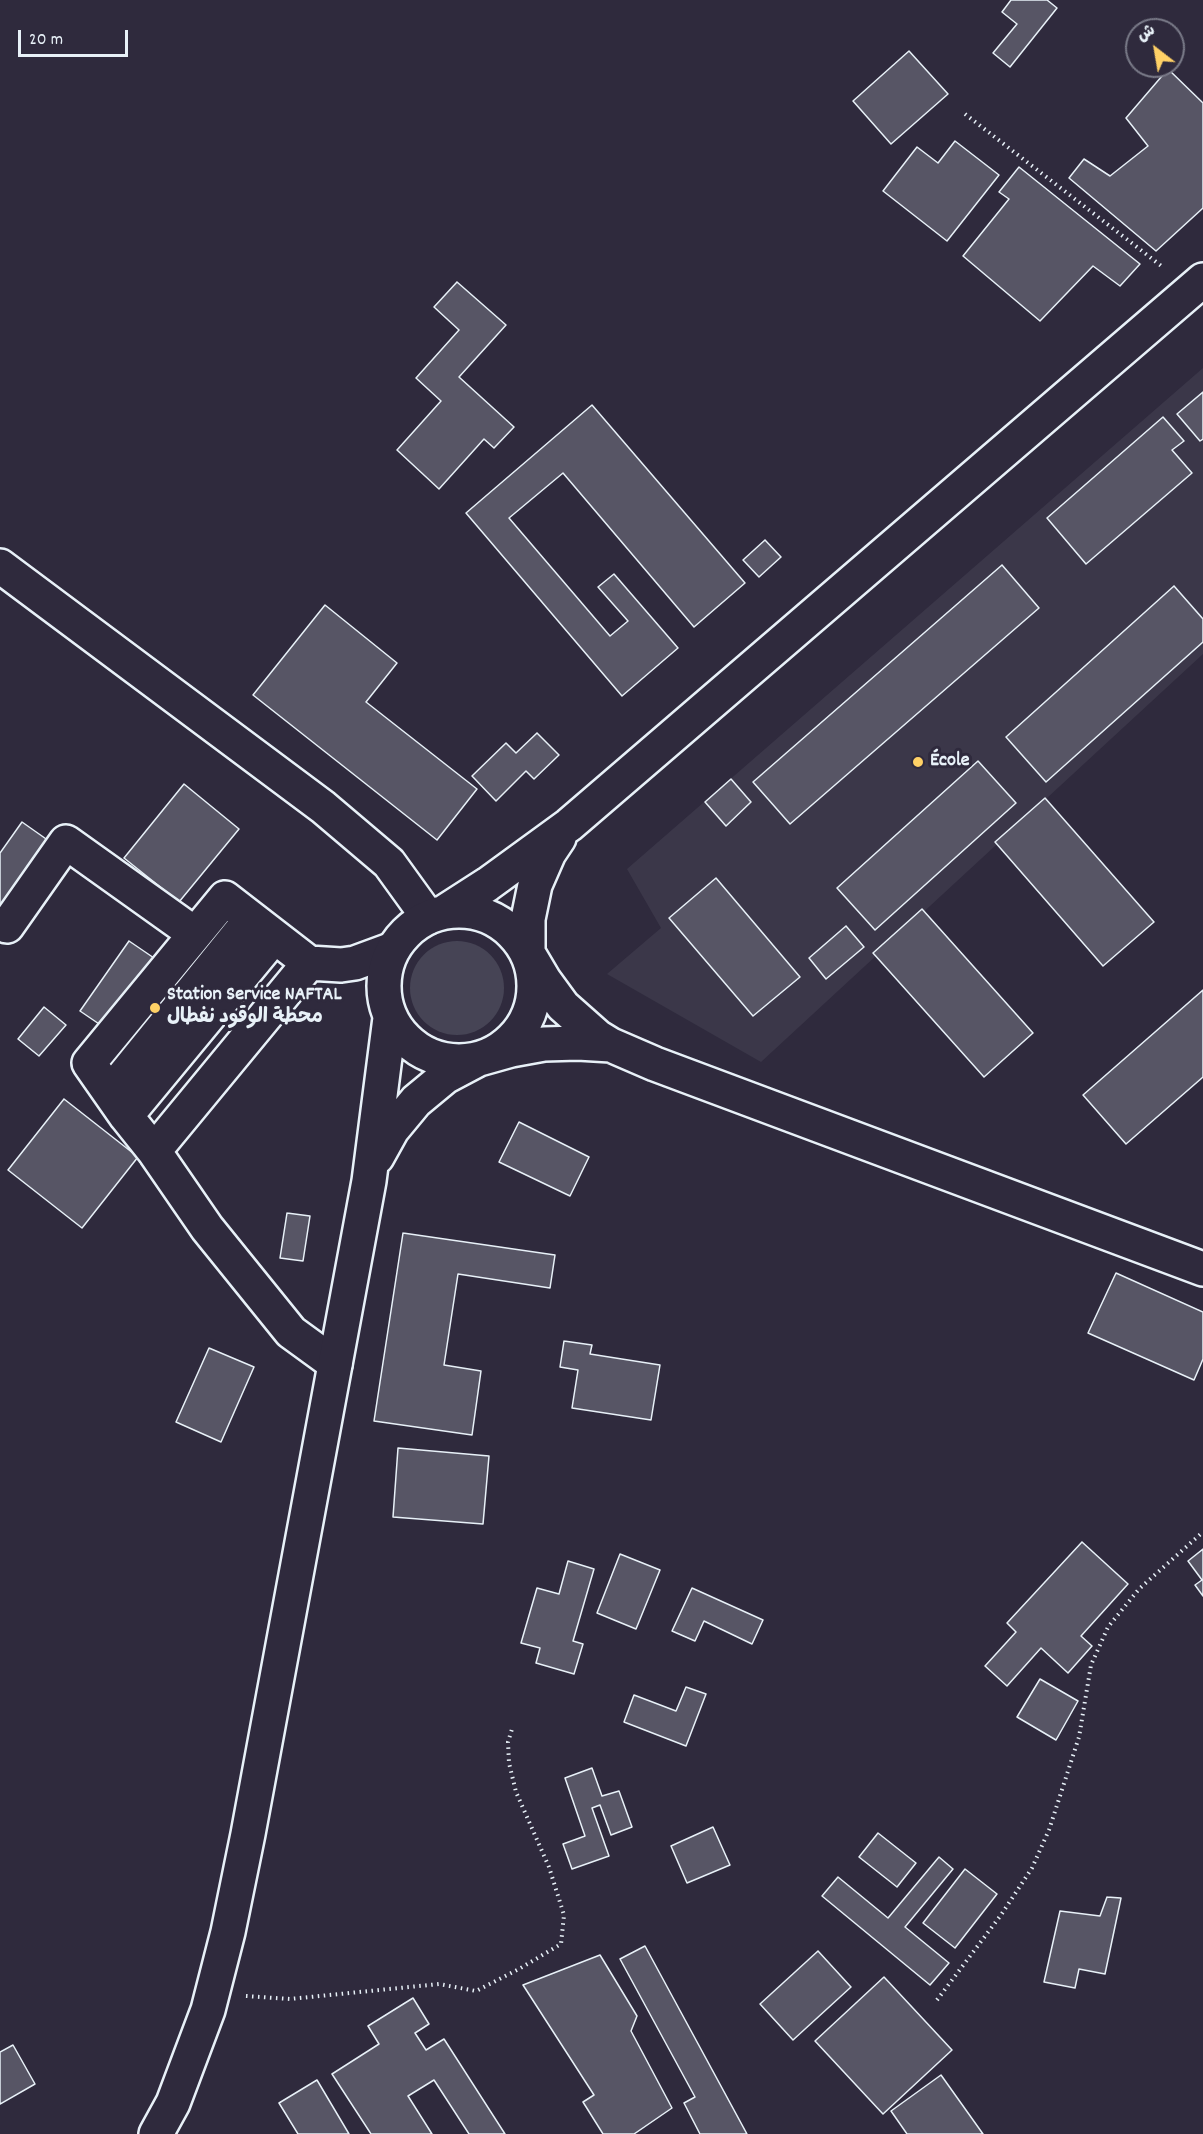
<!DOCTYPE html>
<meta charset="utf-8">
<style>
body{margin:0}
#map{position:relative;width:1203px;height:2134px;overflow:hidden;background:#2f2a3d;font-family:Dekko,"Playpen Sans Arabic",sans-serif}
canvas{display:block}
.north{position:absolute;left:1125px;top:18px;width:60px;height:60px;box-sizing:border-box;background:#2f2a3d;border:2px solid #797a88;border-radius:50%;rotate:329deg;font-size:16px;font-weight:700;line-height:24px;text-align:center;color:#e8f1f8}
.north::after{content:'';display:block;margin:auto;width:21px;height:27px;background:#ffd166;clip-path:polygon(50% 0,100% 100%,50% 72%,0 100%)}
.scale{position:absolute;left:18px;top:30px;width:110px;height:27px;box-sizing:border-box;border:3px solid #e8f1f8;border-top:0;padding-left:8px;font-size:18px;line-height:21px;white-space:nowrap;color:#e8f1f8;-webkit-text-stroke:4px #2f2a3d;paint-order:stroke}
</style>
<div id="map">
<canvas width="1203" height="2134"></canvas>
<div class="north">ش</div>
<div class="scale">20 m</div>
</div>
<script>
const c = document.querySelector('canvas').getContext('2d');
c.lineJoin = 'round';
function paint(path, color) {
  c.fillStyle = color;
  c.fill(path, 'evenodd');
}
function poly(rows) {
  const path = new Path2D();
  for (const r of rows) {
    if (r.length === 3) {
      path.moveTo(r[0] + r[2], r[1]);
      path.arc(r[0], r[1], r[2], 0, 2 * Math.PI);
      continue;
    }
    path.moveTo(r[0], r[1]);
    for (let i = 2; i < r.length; i += 2) path.lineTo(r[i], r[i + 1]);
  }
  return path;
}
function stroke(path, color, width, dash) {
  c.strokeStyle = color;
  c.lineWidth = width;
  c.lineCap = dash ? 'butt' : 'round';
  c.setLineDash(dash || []);
  c.stroke(path);
}
function write(font, color, halo, rows, align = 'center') {
  c.font = font + ' Dekko,"Playpen Sans Arabic",sans-serif';
  c.lineWidth = 6;
  c.setLineDash([]);
  c.textBaseline = 'middle';
  c.strokeStyle = halo;
  c.fillStyle = color;
  for (const [text, x, y, turn = 0] of rows) {
    c.save();
    c.translate(x, y);
    c.rotate((+turn || 0) * Math.PI / 180);
    c.textAlign = isNaN(turn) ? turn : align;
    if (halo) c.strokeText(text, 0, 0);
    c.fillText(text, 0, 0);
    c.restore();
  }
}
const built = poly([
 [1203,368,1203,654,761,1062,607,974,661,928,627,869]
]);
const green = poly([
 [457,988,47]
]);
const building = poly([
 [1011,0,1047,0,1057,8,1010,67,993,53,1017,24,1002,12,1011,0],
 [909,51,948,94,891,144,853,101,909,51],
 [1168,69,1203,103,1203,208,1156,251,1069,178,1084,159,1110,176,1148,146,1126,118,1168,69],
 [955,141,999,175,947,241,883,191,917,147,938,163,955,141],
 [1019,167,1140,264,1120,286,1093,266,1040,321,963,256,1009,199,999,192,1019,167],
 [457,282,506,325,459,377,514,427,494,448,484,439,439,489,397,450,441,401,416,378,459,330,434,307,457,282],
 [1203,392,1203,439,1200,441,1177,414,1203,392],
 [592,405,745,583,694,627,563,473,509,518,610,636,628,621,598,587,614,574,678,648,622,696,466,513,592,405],
 [1163,417,1184,441,1172,450,1192,473,1086,564,1047,518,1163,417],
 [765,540,781,557,759,577,743,560,765,540],
 [1002,565,1039,608,790,824,753,782,1002,565],
 [1174,586,1203,619,1203,642,1046,782,1006,737,1174,586],
 [325,605,397,663,366,702,477,789,437,840,253,695,325,605],
 [537,733,559,755,534,779,526,771,496,801,472,776,506,743,516,753,537,733],
 [978,761,1016,803,875,930,837,888,978,761],
 [731,779,751,802,726,826,705,802,731,779],
 [184,784,239,829,179,902,124,858,184,784],
 [1045,798,1154,922,1103,966,995,842,1045,798],
 [22,822,49,841,0,909,0,853,22,822],
 [716,878,800,977,753,1016,669,918,716,878],
 [922,909,1033,1033,984,1077,873,953,922,909],
 [846,926,864,947,826,979,809,958,846,926],
 [129,941,154,958,105,1028,80,1011,129,941],
 [1203,990,1203,1077,1126,1144,1083,1095,1203,990],
 [44,1007,66,1025,39,1056,18,1039,44,1007],
 [64,1099,138,1157,82,1228,8,1170,64,1099],
 [519,1122,589,1157,570,1196,499,1162,519,1122],
 [287,1213,310,1216,303,1261,280,1258,287,1213],
 [403,1233,555,1255,550,1288,458,1274,444,1365,481,1371,472,1435,374,1421,403,1233],
 [1116,1273,1203,1312,1203,1359,1194,1380,1088,1333,1116,1273],
 [564,1341,592,1345,590,1354,660,1365,651,1420,572,1408,578,1370,560,1367,564,1341],
 [209,1348,254,1367,221,1442,176,1422,209,1348],
 [398,1448,489,1456,483,1524,393,1517,398,1448],
 [1082,1542,1128,1584,1081,1636,1092,1646,1068,1673,1041,1648,1007,1686,985,1666,1016,1632,1007,1623,1082,1542],
 [1203,1549,1203,1596,1195,1585,1202,1580,1188,1561,1203,1549],
 [620,1554,660,1570,636,1629,597,1613,620,1554],
 [568,1561,594,1569,573,1641,583,1644,574,1674,536,1663,540,1648,521,1643,537,1588,559,1594,568,1561],
 [692,1588,763,1620,752,1644,704,1621,695,1641,672,1631,692,1588],
 [1040,1679,1078,1701,1056,1740,1017,1717,1040,1679],
 [686,1687,706,1694,686,1746,624,1722,634,1695,676,1711,686,1687],
 [592,1768,602,1796,619,1791,632,1827,611,1835,600,1805,592,1808,609,1856,572,1869,563,1844,585,1836,565,1778,592,1768],
 [713,1827,730,1865,687,1883,671,1846,713,1827],
 [878,1833,916,1863,897,1887,859,1857,878,1833],
 [939,1857,953,1869,905,1927,949,1963,930,1985,822,1896,838,1877,888,1918,939,1857],
 [965,1869,997,1894,955,1948,923,1923,965,1869],
 [1107,1897,1121,1898,1105,1974,1079,1969,1075,1988,1044,1982,1060,1911,1100,1916,1107,1897],
 [645,1946,747,2134,700,2134,684,2103,695,2097,620,1959,645,1946],
 [818,1951,851,1987,793,2040,760,2004,818,1951],
 [600,1955,637,2016,631,2031,672,2108,634,2134,603,2134,583,2102,594,2095,523,1985,600,1955],
 [884,1977,952,2050,883,2114,815,2041,884,1977],
 [413,1998,429,2024,415,2033,426,2050,444,2039,505,2134,469,2134,434,2080,408,2096,432,2134,371,2134,332,2074,379,2044,368,2026,413,1998],
 [13,2045,35,2084,0,2104,0,2052,13,2045],
 [941,2075,983,2134,907,2134,891,2111,941,2075],
 [317,2080,349,2134,298,2134,279,2103,317,2080]
]);
const path = poly([
 [965,114,1164,268],
 [246,1996,290,1999,439,1984,476,1991,519,1969,561,1944,564,1915,549,1867,516,1792,509,1763,508,1742,512,1729],
 [937,2000,1001,1915,1032,1868,1049,1830,1079,1737,1091,1665,1108,1627,1139,1589,1203,1532]
]);
const minor = poly([
 [0,566,323,807,389,863,428,917],
 [7,926,66,842,195,934],
 [110,1093,251,919],
 [126,1116,274,937],
 [154,1151,309,963],
 [335,1364,291,1332,207,1228,154,1151,126,1116,89,1063,225,898,309,963,341,965,355,963,393,949]
]);
const major = poly([
 [559,838,549,853,535,885,528,919,528,953,544,980,563,1006,598,1037,611,1045,655,1064,1203,1269],
 [459,986,75],
 [446,911,488,884,569,825,1203,280],
 [377,1157,392,1130,416,1101,445,1077,479,1059,511,1050,544,1044,578,1043,611,1045],
 [156,2134,173,2103,208,2010,228,1932,248,1834,369,1181,390,1018]
]);
const markers = [
 [918,762,6,"#ffd166"],
 [155,1008,6,"#ffd166"]
];
const poiNames = [
 ["École",930,762],
 ["Station Service NAFTAL",167,996],
 ["محطة الوقود نفطال",167,1019]
];
paint(built, '#3b3749');
paint(green, '#464455');
paint(building, '#575565');
stroke(building, '#e8f1f8', 1.5);
stroke(minor, '#e8f1f8', 38);
stroke(major, '#e8f1f8', 38);
stroke(path, '#e8f1f8', 4, [1.5, 4.5]);
stroke(minor, '#2f2a3d', 33);
stroke(major, '#2f2a3d', 33);
for (const [x, y, r, color] of markers) {
  const dot = new Path2D();
  dot.arc(x, y, r, 0, 2 * Math.PI);
  c.fillStyle = color;
  c.fill(dot);
  stroke(dot, '#2f2a3d', 2);
}
write('bold 20px', '#e8f1f8', '#2f2a3d', poiNames, 'left');
</script>
